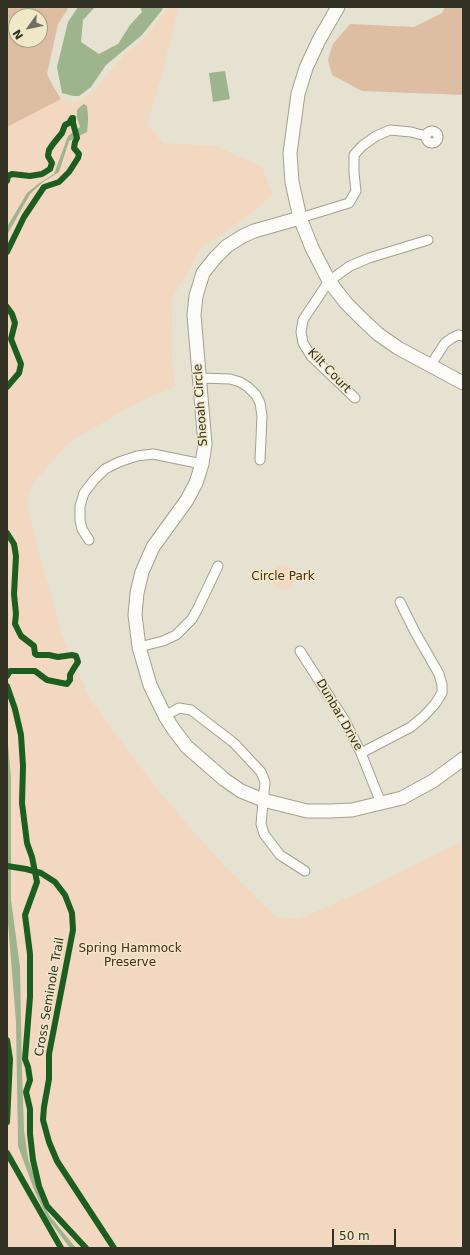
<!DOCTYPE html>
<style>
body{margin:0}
#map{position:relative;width:470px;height:1255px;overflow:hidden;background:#e6e2d1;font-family:"DejaVu Sans",sans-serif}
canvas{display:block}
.frame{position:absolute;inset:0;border:8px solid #333024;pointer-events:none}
.north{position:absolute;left:8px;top:8px;width:40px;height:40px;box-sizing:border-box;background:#efe7c8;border:1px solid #a49e86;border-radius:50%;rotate:237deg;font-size:11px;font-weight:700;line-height:16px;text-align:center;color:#333024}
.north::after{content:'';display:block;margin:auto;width:14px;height:18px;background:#726e61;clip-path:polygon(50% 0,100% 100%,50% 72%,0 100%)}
.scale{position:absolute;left:332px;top:1229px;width:64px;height:18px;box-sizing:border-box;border:2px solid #333024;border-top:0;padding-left:5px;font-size:12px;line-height:14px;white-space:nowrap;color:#333024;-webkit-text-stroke:3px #efe7c8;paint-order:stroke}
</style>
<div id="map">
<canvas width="470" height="1255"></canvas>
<div class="frame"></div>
<div class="north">N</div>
<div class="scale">50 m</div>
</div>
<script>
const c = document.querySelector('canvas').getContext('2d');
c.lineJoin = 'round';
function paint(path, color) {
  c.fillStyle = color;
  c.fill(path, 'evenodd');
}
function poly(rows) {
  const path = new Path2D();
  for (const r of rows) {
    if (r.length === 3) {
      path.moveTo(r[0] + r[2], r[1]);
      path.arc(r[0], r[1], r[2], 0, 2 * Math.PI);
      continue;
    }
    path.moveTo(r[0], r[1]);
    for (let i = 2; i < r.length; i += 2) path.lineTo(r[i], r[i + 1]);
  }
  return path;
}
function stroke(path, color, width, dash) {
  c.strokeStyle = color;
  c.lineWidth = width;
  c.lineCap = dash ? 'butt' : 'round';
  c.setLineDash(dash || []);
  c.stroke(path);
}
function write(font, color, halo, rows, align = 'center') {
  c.font = font + ' "DejaVu Sans",sans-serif';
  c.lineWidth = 3;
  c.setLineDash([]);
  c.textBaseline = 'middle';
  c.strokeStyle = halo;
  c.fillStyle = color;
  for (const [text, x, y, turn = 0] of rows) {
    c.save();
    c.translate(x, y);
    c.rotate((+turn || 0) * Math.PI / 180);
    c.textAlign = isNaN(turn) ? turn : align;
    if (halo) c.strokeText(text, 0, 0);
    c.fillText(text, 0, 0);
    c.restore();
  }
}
const green = poly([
 [167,7,179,7,157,93,147,125,150,126,150,128,164,143,216,146,262,167,273,195,245,218,201,249,173,297,171,345,175,387,146,399,114,416,68,443,32,485,27,502,35,538,63,637,90,699,157,789,219,860,276,917,299,919,360,892,463,841,463,1248,7,1248,7,83,65,100,74,102,82,99,94,90,125,54,145,37,165,12],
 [283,577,12]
]);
const forest = poly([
 [7,7,69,7,58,24,47,74,53,86,61,99,7,127],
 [16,16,40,16,40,40,16,40],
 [445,7,463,7,463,95,362,91,332,75,328,60,333,44,350,24,414,27,442,13]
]);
const water = poly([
 [78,7,95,7,83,20,81,42,99,54,118,44,130,25,142,12,140,7,163,7,162,10,142,35,106,65,91,87,79,96,73,96,62,93,57,67,68,22],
 [225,71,230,99,213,102,209,73],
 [84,104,87,106,88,115,88,122,87,132,69,141,59,172,43,182,30,194,7,235,7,227,27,193,38,184,54,174,68,136,80,127,77,118,77,110,81,106],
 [7,733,11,777,11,900,20,967,22,1071,24,1130,28,1158,39,1192,49,1215,76,1248,70,1248,48,1219,35,1192,18,1146,16,1022,7,910]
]);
const street = poly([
 [432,137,6],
 [300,218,349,203,356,191,354,173,354,155,362,146,376,136,390,130,411,132,426,136],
 [430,366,445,343,452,338,458,335,463,336],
 [200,378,230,379,240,382,248,387,256,395,260,403,262,416,260,460],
 [355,398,311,356,303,343,301,332,303,320,329,281,350,266,369,258,428,240],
 [89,540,82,529,80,520,80,506,84,493,94,480,105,469,119,462,137,456,153,454,202,464],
 [139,647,163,641,176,635,192,619,198,608,218,566],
 [300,651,345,721,361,753,381,803],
 [165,716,179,708,191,710,234,743,261,772,265,782,261,824,264,834,280,855,305,871],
 [361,753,411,727,424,716,435,704,442,693,442,685,439,674,415,632,400,602]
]);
const secondary = poly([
 [338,7,319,40,306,68,298,94,290,153,292,182,300,218,312,248,329,281,346,303,361,318,378,334,398,348,463,383],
 [300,218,254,231,243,236,227,246,215,258,203,273,196,296,194,315,205,444,202,464,196,483,187,500,153,547,142,572,137,593,135,615,139,647,150,685,165,716,174,730,187,747,225,780,241,791,263,800,307,811,330,811,352,810,402,798,433,781,463,759]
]);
const cycleway = poly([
 [7,181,8,176,12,174,30,176,42,174,50,169,52,163,48,156,49,150,53,144,62,133,65,125,69,123,72,118,73,118,73,123,77,138,75,142,74,148,79,154,78,158,69,172,59,182,44,187,24,217,7,252],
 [7,307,12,314,15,323,11,339,21,364,19,373,7,387],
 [7,533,14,544,16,556,14,594,16,614,15,624,21,636,34,646,35,654,37,655,49,655,58,657,72,655,76,656,78,662,74,668,70,675,70,680,67,684,47,680,35,671,10,671,7,676],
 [7,686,15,709,21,735,23,766,22,803,27,843,32,857,37,882,25,915,30,954,30,997,25,1059,28,1067,30,1080,26,1092,30,1109,30,1134,33,1160,39,1186,47,1206,86,1248],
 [7,866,26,869,41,873,55,882,65,895,72,913,73,930,49,1054,49,1079,44,1107,43,1120,49,1142,57,1161,114,1248],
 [7,1040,10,1059,7,1122],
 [7,1153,61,1248]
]);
const streetNames = [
 ["Kilt Court",329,371,46],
 ["Sheoah Circle",201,405,-94],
 ["Dunbar Drive",339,715,60],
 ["Cross Seminole Trail",50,997,-80]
];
const parkNames = [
 ["Circle Park",283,577],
 ["Spring Hammock",130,949],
 ["Preserve",130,963]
];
paint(green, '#f2d8c0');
paint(forest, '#ddbea3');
paint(water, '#9eb48c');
stroke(street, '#a3a093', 11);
stroke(secondary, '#a3a093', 15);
stroke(street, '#fbfbf8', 9);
stroke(secondary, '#fbfbf8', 13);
stroke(cycleway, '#1b5e20', 6);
write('12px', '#333024', '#efe7c8', streetNames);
write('12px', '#4e2b10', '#efe7c8', parkNames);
</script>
